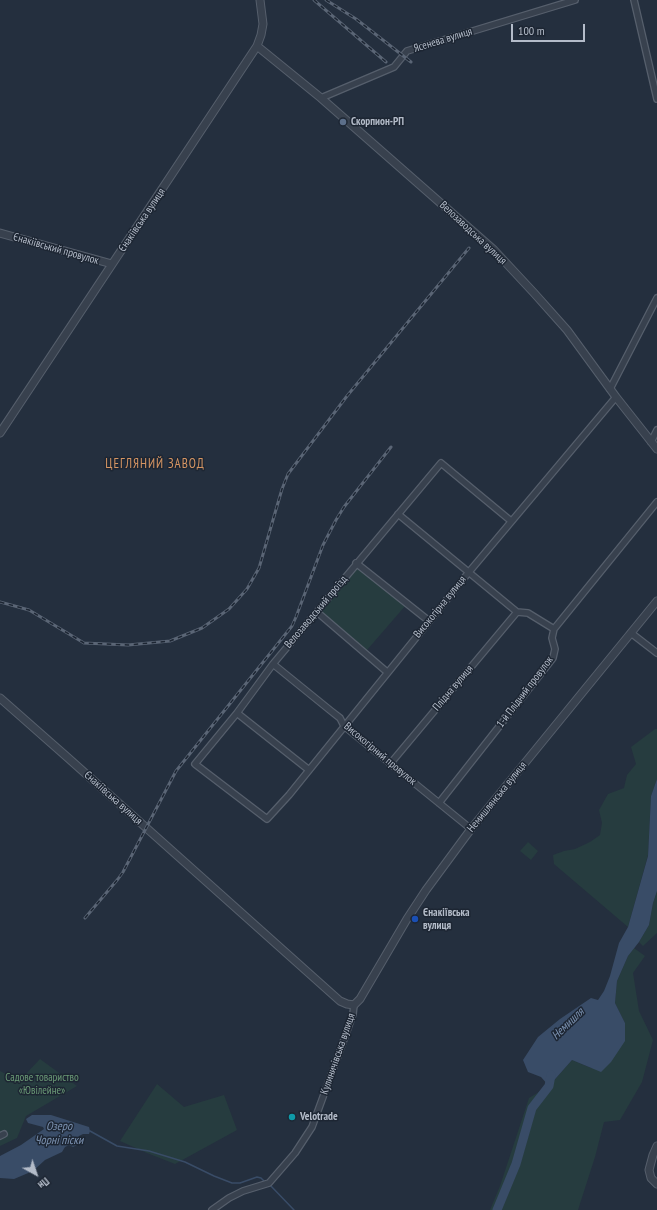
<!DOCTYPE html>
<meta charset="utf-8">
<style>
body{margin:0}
#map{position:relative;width:657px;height:1210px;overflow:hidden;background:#242f3e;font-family:"PT Sans Narrow",sans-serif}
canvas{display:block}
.north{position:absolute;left:16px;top:1154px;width:40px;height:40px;-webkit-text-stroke:3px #1d2633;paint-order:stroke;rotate:140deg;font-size:11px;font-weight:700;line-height:16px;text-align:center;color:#b4bcc9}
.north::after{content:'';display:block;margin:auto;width:14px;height:18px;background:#b4bcc9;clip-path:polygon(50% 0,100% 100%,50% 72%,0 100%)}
.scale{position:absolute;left:511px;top:24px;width:74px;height:18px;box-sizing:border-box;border:2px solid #b4bcc9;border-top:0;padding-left:5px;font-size:12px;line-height:14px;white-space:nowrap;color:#b4bcc9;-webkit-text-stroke:3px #1d2633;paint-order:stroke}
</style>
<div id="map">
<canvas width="657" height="1210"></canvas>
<div class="north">Пн</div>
<div class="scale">100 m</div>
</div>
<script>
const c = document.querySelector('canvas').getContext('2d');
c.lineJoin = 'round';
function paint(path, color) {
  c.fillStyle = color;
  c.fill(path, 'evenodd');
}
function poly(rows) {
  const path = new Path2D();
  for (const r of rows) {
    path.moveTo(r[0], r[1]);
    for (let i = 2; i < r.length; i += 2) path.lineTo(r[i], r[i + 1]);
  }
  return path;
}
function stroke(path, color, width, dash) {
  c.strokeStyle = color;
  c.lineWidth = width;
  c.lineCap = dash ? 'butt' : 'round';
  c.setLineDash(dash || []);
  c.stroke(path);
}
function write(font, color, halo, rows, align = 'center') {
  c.font = font + ' "PT Sans Narrow",sans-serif';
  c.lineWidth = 3;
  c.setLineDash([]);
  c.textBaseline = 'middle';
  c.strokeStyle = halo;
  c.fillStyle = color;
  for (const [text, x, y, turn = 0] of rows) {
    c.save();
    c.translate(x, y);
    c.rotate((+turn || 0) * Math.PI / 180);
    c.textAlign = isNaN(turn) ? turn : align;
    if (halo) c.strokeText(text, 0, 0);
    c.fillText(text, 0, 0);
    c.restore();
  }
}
const green = poly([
 [355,567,359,567,406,605,367,650,322,613,321,610],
 [655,729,657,729,657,779,651,796,648,855,628,927,554,864,553,855,564,851,575,849,590,842,600,835,602,823,599,810,608,794,624,788,627,775,636,764,631,747],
 [528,842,538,851,531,860,520,851],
 [657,891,657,933,643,946,639,942,649,925,653,903],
 [634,948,645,956,633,973,639,1011,653,1040,642,1082,620,1120,604,1122,595,1157,578,1210,490,1210,500,1186,529,1098,549,1086,572,1060,591,1068,625,1023,615,1003,617,981,628,956],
 [40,1059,77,1086,26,1116,17,1138,0,1146,0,1071,19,1081],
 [157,1084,184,1107,224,1095,237,1130,175,1164,147,1153,120,1141]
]);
const water = poly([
 [657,779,657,891,653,903,649,925,639,942,628,956,617,981,615,1003,625,1023,625,1041,611,1062,601,1072,572,1060,549,1086,541,1077,528,1072,523,1060,538,1037,560,1019,591,998,598,1000,604,991,610,976,619,943,628,927,648,856,651,796],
 [32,1115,51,1115,89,1127,90,1131,89,1134,83,1134,79,1136,77,1145,73,1147,69,1145,65,1147,62,1152,45,1160,33,1171,14,1179,0,1178,0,1156,21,1145,44,1129,43,1127,28,1123,26,1119]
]);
const stream = poly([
 [90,1131,117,1146,149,1151,185,1162,214,1176,232,1183,240,1183,257,1177,261,1178,265,1182],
 [270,1185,294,1210]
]);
const river = poly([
 [497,1210,516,1164,532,1108,549,1086,551,1075]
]);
const minor = poly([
 [634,0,657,99],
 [321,98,394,67,407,51,575,0],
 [610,389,657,298],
 [651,442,657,430],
 [398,514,517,612,528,613,554,629],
 [511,521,441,463,273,664,237,713,195,764,267,819,289,795,469,572,616,397],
 [356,563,429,621],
 [317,612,387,672],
 [631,633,657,653],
 [273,664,331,711,340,718,344,726,471,829],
 [237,713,309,770],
 [390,764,517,612],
 [439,803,553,658,555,649,552,638,554,629,657,502],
 [0,1136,4,1134],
 [212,1210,229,1198,243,1191,269,1183,295,1153,312,1127,346,1034,353,1014,354,1005]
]);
const tertiary = poly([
 [257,46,321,98,494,250,534,293,567,330,616,397,657,449],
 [0,233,112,264],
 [0,433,257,46,261,35,263,24,260,0],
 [0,698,67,757,340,1001,347,1004,354,1005,360,999,407,919,426,890,471,829,657,601],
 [657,1146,653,1155,649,1170,651,1178,657,1184]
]);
const rail = poly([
 [314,0,386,62],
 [326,0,356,19,411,62],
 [0,602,29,610,84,643,128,645,170,641,202,628,229,609,247,589,259,568,282,489,288,474,347,396,469,248],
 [85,918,118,879,123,872,176,771,292,626,296,617,323,545,336,520,344,507,391,447]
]);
const markers = [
 [343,122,4,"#5c6f8a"],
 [415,919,4,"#1a4fb4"],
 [292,1117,4,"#0f9aa8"]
];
const streetNames = [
 ["Ясенева вулиця",443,40,-17],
 ["Єнакіївська вулиця",142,220,-56],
 ["Велозаводська вулиця",473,233,43],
 ["Єнакіївський провулок",56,249,16],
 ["Високогірна вулиця",440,607,-51],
 ["Велозаводський проїзд",316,612,-50],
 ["Плідна вулиця",453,688,-50],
 ["1-й Плідний провулок",525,692,-53],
 ["Високогірний провулок",380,754,40],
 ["Немишлянська вулиця",497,797,-51],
 ["Єнакіївська вулиця",113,798,42],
 ["Кулиничівська вулиця",338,1054,-71]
];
const poiNames = [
 ["Скорпион-РП",351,122],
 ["Єнакіївська",423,913],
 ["вулиця",423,926],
 ["Velotrade",300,1117]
];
const parkNames = [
 ["Садове товариство",42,1078],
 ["«Ювілейне»",42,1091]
];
const waterNames = [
 ["Немишля",568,1024,-44],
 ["Озеро",59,1127],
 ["Чорні піски",59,1141]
];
const quarterNames = [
 ["ЦЕГЛЯНИЙ ЗАВОД",155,464]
];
paint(green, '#263c3f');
paint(water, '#394c67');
stroke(stream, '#394c67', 1.5);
stroke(river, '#394c67', 9);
stroke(minor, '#565f6c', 8);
stroke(tertiary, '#565f6c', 9);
stroke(minor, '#38414e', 5.5);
stroke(tertiary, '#38414e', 7);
stroke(rail, '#5a6575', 3);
stroke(rail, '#1d2633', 1.5, [4.5]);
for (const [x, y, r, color] of markers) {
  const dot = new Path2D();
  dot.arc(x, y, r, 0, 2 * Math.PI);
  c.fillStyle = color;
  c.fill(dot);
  stroke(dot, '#1d2633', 1.5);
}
write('11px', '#b4bcc9', '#1d2633', streetNames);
write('bold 11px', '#b4bcc9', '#1d2633', poiNames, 'left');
write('11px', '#6b9a76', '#1d2633', parkNames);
write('italic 12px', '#7c92b1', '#1d2633', waterNames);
c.letterSpacing = '1px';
write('13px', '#d59563', '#1d2633', quarterNames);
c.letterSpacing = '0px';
</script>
